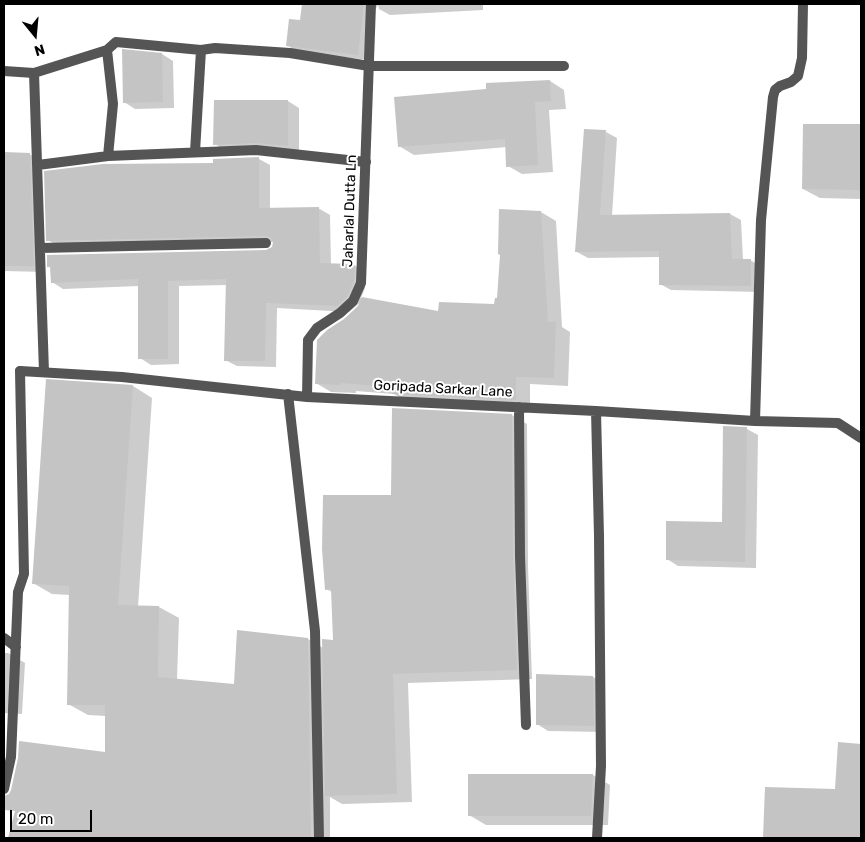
<!DOCTYPE html>
<style>
body{margin:0}
#map{position:relative;width:865px;height:842px;overflow:hidden;background:#fff;font-family:Rubik,sans-serif}
canvas{display:block}
.frame{position:absolute;inset:0;border:5px solid #000;pointer-events:none}
.north{position:absolute;left:10px;top:10px;width:50px;height:50px;-webkit-text-stroke:4px #fff;paint-order:stroke;rotate:163deg;font-size:14px;font-weight:700;line-height:20px;text-align:center;color:#000}
.north::after{content:'';display:block;margin:auto;width:18px;height:22px;background:#000;clip-path:polygon(50% 0,100% 100%,50% 72%,0 100%)}
.scale{position:absolute;left:10px;top:810px;width:82px;height:22px;box-sizing:border-box;border:2px solid #000;border-top:0;padding-left:6px;font-size:15px;line-height:18px;white-space:nowrap;color:#000;-webkit-text-stroke:4px #fff;paint-order:stroke}
</style>
<div id="map">
<canvas width="865" height="842"></canvas>
<div class="frame"></div>
<div class="north">N</div>
<div class="scale">20 m</div>
</div>
<script>
const c = document.querySelector('canvas').getContext('2d');
c.lineJoin = 'round';
function paint(path, color) {
  c.fillStyle = color;
  c.fill(path, 'evenodd');
}
function poly(rows) {
  const path = new Path2D();
  for (const r of rows) {
    path.moveTo(r[0], r[1]);
    for (let i = 2; i < r.length; i += 2) path.lineTo(r[i], r[i + 1]);
  }
  return path;
}
function stroke(path, color, width, dash) {
  c.strokeStyle = color;
  c.lineWidth = width;
  c.lineCap = dash ? 'butt' : 'round';
  c.setLineDash(dash || []);
  c.stroke(path);
}
function write(font, color, halo, rows, align = 'center') {
  c.font = font + ' Rubik,sans-serif';
  c.lineWidth = 4;
  c.setLineDash([]);
  c.textBaseline = 'middle';
  c.strokeStyle = halo;
  c.fillStyle = color;
  for (const [text, x, y, turn = 0] of rows) {
    c.save();
    c.translate(x, y);
    c.rotate((+turn || 0) * Math.PI / 180);
    c.textAlign = isNaN(turn) ? turn : align;
    if (halo) c.strokeText(text, 0, 0);
    c.fillText(text, 0, 0);
    c.restore();
  }
}
const shadow = poly([
 [303,4,483,4,483,10,390,15,379,9,378,5,375,10,369,60,298,52,287,45,301,22],
 [162,54,173,61,174,108,135,109,124,102],
 [550,81,564,90,566,109,549,110,553,172,522,174,508,166,507,147,414,155,399,146,488,91],
 [288,101,299,108,299,152,226,151,215,144],
 [804,125,861,125,861,199,820,198,803,189],
 [606,132,617,138,612,216,730,214,741,220,743,260,750,260,762,267,762,292,671,290,660,284,660,257,588,258,577,252],
 [4,153,29,154,41,161,45,272,4,271],
 [259,159,270,165,270,209,318,208,330,215,331,264,354,265,365,271,365,288,361,298,440,312,496,305,541,212,556,221,562,327,570,332,568,386,530,384,530,408,408,402,394,394,356,391,356,393,331,392,316,383,345,320,359,307,362,301,349,312,277,308,276,367,237,366,225,360,227,285,179,286,179,364,151,365,140,358,139,286,63,289,52,282,267,251,274,246,273,242,59,247,48,240,214,164],
 [47,381,133,386,152,398,138,607,159,607,179,618,177,680,236,686,308,639,323,648,335,641,332,592,326,589,392,496,512,415,527,424,528,566,532,679,408,683,412,802,342,804,330,797,330,838,9,838,10,833,106,753,106,716,88,715,68,704,70,595,52,594,33,583],
 [747,429,758,435,756,568,678,566,667,559,724,523],
 [4,653,8,653,25,663,22,714,4,713],
 [593,677,604,683,605,732,548,731,537,724],
 [839,744,861,745,861,838,764,838,766,789,836,791],
 [469,775,593,775,610,785,608,825,486,825,469,815]
]);
const building = poly([
 [302,4,364,4,358,55,286,46,289,19,300,20],
 [122,49,162,53,163,102,123,103],
 [550,80,551,101,535,102,538,165,506,167,505,139,398,147,394,97,486,89,486,83],
 [214,100,288,100,288,146,256,143,213,145],
 [803,124,861,124,861,190,802,189],
 [584,129,606,130,600,215,730,213,732,259,751,259,751,286,659,285,659,251,575,252],
 [4,152,30,153,34,266,4,266],
 [259,157,259,208,319,207,320,263,354,264,355,269,354,281,347,297,337,306,266,303,265,361,224,361,226,279,168,281,168,359,138,359,138,279,51,283,50,267,47,267,47,255,266,250,272,247,273,242,270,237,266,236,46,241,44,171,103,164,213,163,213,159],
 [499,209,541,211,548,322,556,322,554,378,516,377,516,400,392,394,392,387,341,383,341,385,315,384,317,340,327,330,344,319,358,306,362,297,438,311,439,302,494,304,495,298,497,298,500,255,498,254],
 [46,379,133,385,118,605,159,606,158,677,234,684,237,630,308,638,311,838,8,838,15,811,4,810,4,796,9,794,11,790,18,758,19,741,105,752,105,705,67,705,69,586,32,584],
 [392,408,512,414,513,556,517,670,393,674,397,794,325,796,322,639,333,640,331,589,325,590,322,549,323,495,391,495],
 [723,426,747,427,745,562,666,560,666,521,722,522],
 [536,674,593,676,594,726,536,725],
 [838,742,861,744,861,838,763,838,765,787,835,789],
 [468,774,593,774,591,816,468,816]
]);
const service = poly([
 [107,50,113,104,108,156],
 [4,71,34,73,107,50,116,42,201,50,215,48,290,53,369,66],
 [34,73,44,372],
 [195,152,201,50],
 [38,165,108,156,256,150,366,162],
 [40,248,266,243],
 [4,638,16,647],
 [4,789,11,757,18,592,24,574,20,371]
]);
const minor = poly([
 [369,66,564,66],
 [20,371,122,377,307,397,596,411,755,421,838,423,861,438],
 [288,394,315,631,319,838],
 [307,397,308,340,317,328,340,313,353,301,361,283,371,4],
 [519,407,520,556,526,725],
 [596,411,599,536,601,766,597,838],
 [755,421,761,220,773,97,775,90,780,86,791,82,798,76,802,58,803,4]
]);
const streetNames = [
 ["Jaharlal Dutta Ln",350,211,-88],
 ["Goripada Sarkar Lane",443,389,3]
];
paint(shadow, '#0003');
paint(building, '#c4c4c4');
stroke(service, '#555', 10);
stroke(minor, '#555', 10);
write('14px', '#000', '#fff', streetNames);
</script>
